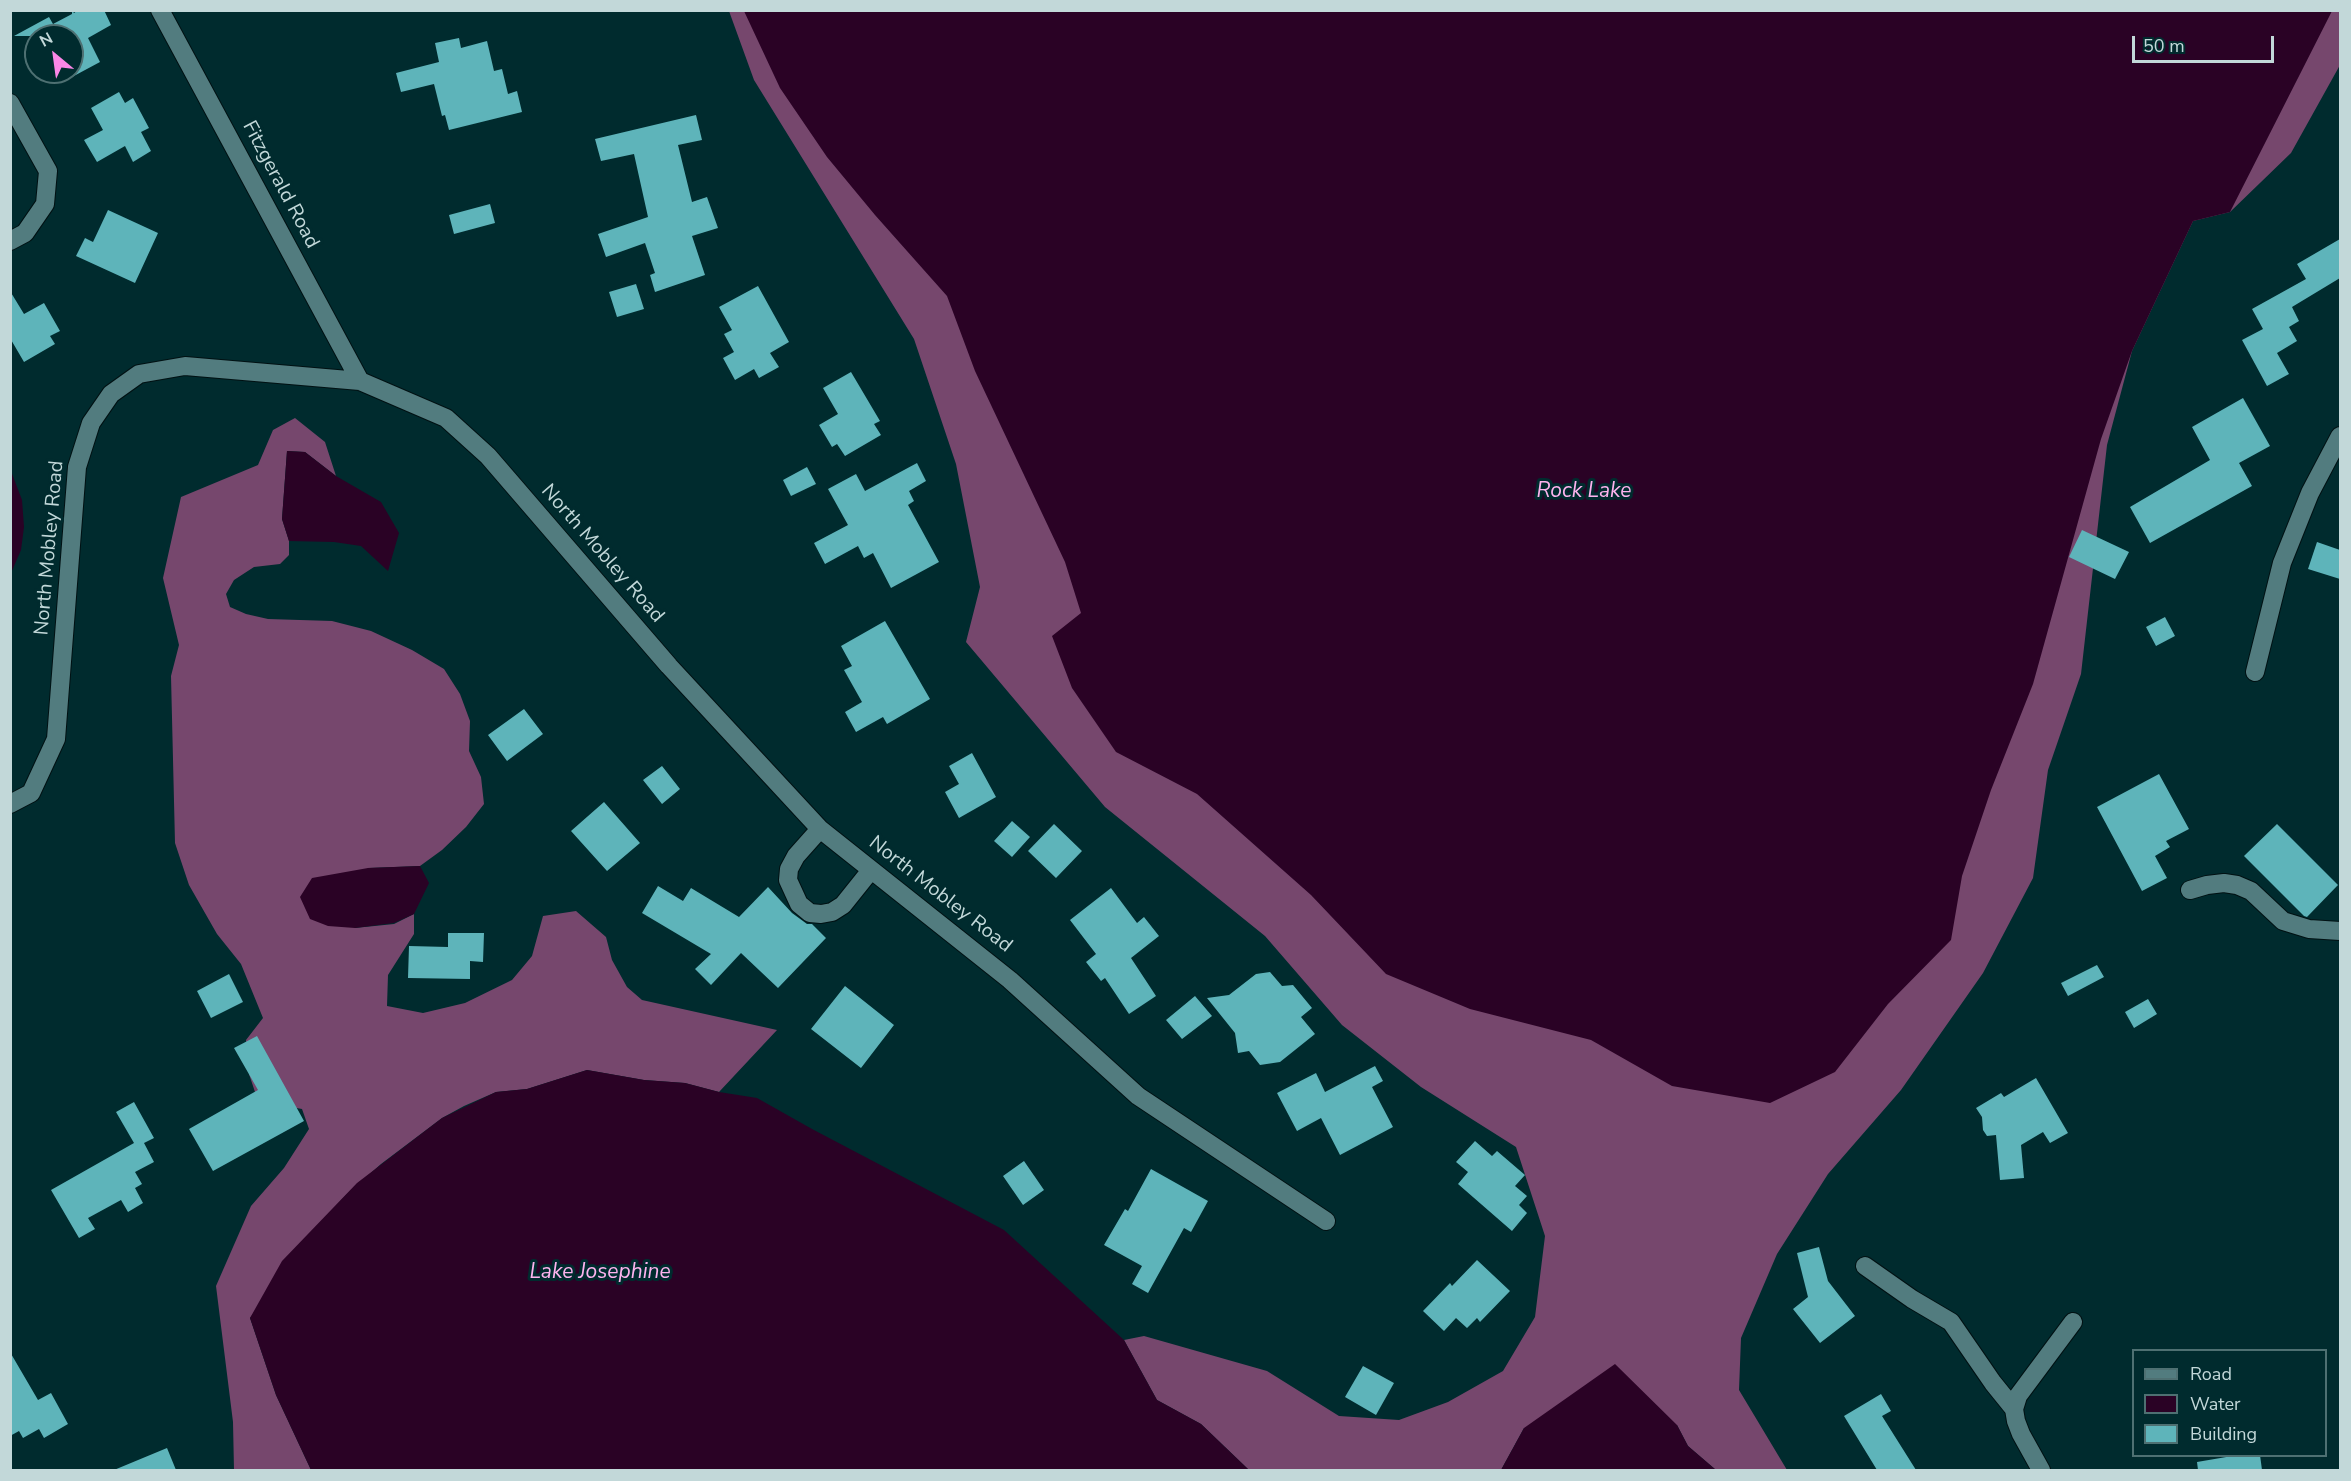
<!DOCTYPE html>
<style>
body{margin:0}
#map{position:relative;width:2351px;height:1481px;overflow:hidden;background:#002b2e;font-family:"Nunito Sans",sans-serif}
canvas{display:block}
.frame{position:absolute;inset:0;border:12px solid #c2d8d9;pointer-events:none}
.legend{position:absolute;left:2132px;top:1349px;width:195px;height:108px;box-sizing:border-box;background:#002b2e;border:2px solid #4e7072;margin:0;padding:8px 10px;list-style:none;font-size:18px;color:#c2d8d9}
.legend li{display:flex;align-items:center;gap:12px;height:30px}
.legend b{width:30px;border:2px solid #4e7072}
.north{position:absolute;left:24px;top:24px;width:60px;height:60px;box-sizing:border-box;background:#002b2e;border:2px solid #4e7072;border-radius:50%;rotate:331deg;font-size:16px;font-weight:700;line-height:24px;text-align:center;color:#c2d8d9}
.north::after{content:'';display:block;margin:auto;width:21px;height:27px;background:#fa87e7;clip-path:polygon(50% 0,100% 100%,50% 72%,0 100%)}
.scale{position:absolute;left:2132px;top:36px;width:142px;height:27px;box-sizing:border-box;border:3px solid #c2d8d9;border-top:0;padding-left:8px;font-size:18px;line-height:21px;white-space:nowrap;color:#c2d8d9;-webkit-text-stroke:4px #002b2e;paint-order:stroke}
</style>
<div id="map">
<canvas width="2351" height="1481"></canvas>
<div class="frame"></div>
<ul class="legend">
<li><b style="height:8px;background:#527c7f"></b>Road</li>
<li><b style="height:16px;background:#2a0225"></b>Water</li>
<li><b style="height:16px;background:#5eb4ba"></b>Building</li>
</ul>
<div class="north">N</div>
<div class="scale">50 m</div>
</div>
<script>
const c = document.querySelector('canvas').getContext('2d');
c.lineJoin = 'round';
function paint(path, color) {
  c.fillStyle = color;
  c.fill(path, 'evenodd');
}
function poly(rows) {
  const path = new Path2D();
  for (const r of rows) {
    path.moveTo(r[0], r[1]);
    for (let i = 2; i < r.length; i += 2) path.lineTo(r[i], r[i + 1]);
  }
  return path;
}
function stroke(path, color, width, dash) {
  c.strokeStyle = color;
  c.lineWidth = width;
  c.lineCap = dash ? 'butt' : 'round';
  c.setLineDash(dash || []);
  c.stroke(path);
}
function write(font, color, halo, rows, align = 'center') {
  c.font = font + ' "Nunito Sans",sans-serif';
  c.lineWidth = 6;
  c.setLineDash([]);
  c.textBaseline = 'middle';
  c.strokeStyle = halo;
  c.fillStyle = color;
  for (const [text, x, y, turn = 0] of rows) {
    c.save();
    c.translate(x, y);
    c.rotate((+turn || 0) * Math.PI / 180);
    c.textAlign = isNaN(turn) ? turn : align;
    if (halo) c.strokeText(text, 0, 0);
    c.fillText(text, 0, 0);
    c.restore();
  }
}
const forest = poly([
 [729,11,2340,11,2340,65,2291,153,2230,212,2193,221,2132,351,2107,445,2081,674,2048,770,2033,878,1983,973,1901,1090,1828,1174,1777,1254,1741,1338,1739,1390,1787,1470,1716,1470,1688,1446,1677,1425,1524,1428,1501,1470,1249,1470,1201,1424,1157,1400,1124,1340,1144,1336,1267,1371,1339,1416,1399,1420,1448,1402,1503,1371,1535,1317,1545,1236,1516,1147,1421,1087,1342,1025,1265,936,1105,807,966,642,980,587,956,464,914,339,754,80],
 [295,418,325,442,336,476,305,452,287,451,282,519,289,541,289,555,280,564,254,567,234,580,226,594,230,607,246,614,268,619,332,621,371,631,412,650,444,669,460,694,470,721,469,751,481,777,484,804,466,827,442,850,420,866,368,868,355,928,394,924,414,914,414,934,388,975,387,1006,423,1013,465,1003,512,980,532,956,543,916,576,911,606,937,612,960,627,987,642,1000,777,1030,719,1092,685,1083,644,1080,587,1070,527,1089,496,1092,464,1106,442,1118,381,1164,346,1195,315,1229,250,1318,276,1395,311,1470,234,1470,233,1422,216,1286,251,1206,284,1168,309,1129,302,1109,258,1101,249,1074,246,1040,263,1018,241,964,217,934,189,885,175,843,171,676,179,645,163,578,181,497,258,465,273,430]
]);
const water = poly([
 [744,11,2332,11,2230,212,2193,221,2132,351,2101,439,2033,684,1991,790,1962,876,1951,940,1888,1004,1835,1072,1770,1103,1672,1086,1591,1040,1470,1009,1386,974,1311,895,1197,794,1116,752,1072,688,1052,636,1081,613,1065,562,975,371,947,296,875,215,827,157,780,88],
 [287,451,305,452,336,476,381,502,399,533,388,571,361,546,334,542,289,541,282,519],
 [11,471,22,500,24,527,21,550,11,573],
 [420,866,429,883,414,914,394,923,355,928,328,926,310,919,300,897,312,878,368,868],
 [587,1070,644,1080,685,1083,719,1092,757,1098,812,1129,1004,1230,1124,1340,1157,1400,1201,1424,1249,1470,311,1470,276,1395,250,1318,282,1261,357,1183,442,1118,496,1092,527,1089],
 [1615,1364,1677,1425,1688,1446,1716,1470,1501,1470,1524,1428]
]);
const building = poly([
 [72,10,74,13,78,10,104,10,111,25,88,38,100,62,72,77,72,36,14,36,49,17,53,24,72,14],
 [459,38,461,48,487,41,494,71,502,69,508,94,517,91,522,112,449,130,445,115,442,116,434,84,401,92,396,73,439,62,435,43],
 [119,92,125,103,133,98,149,128,141,132,151,151,133,162,125,146,97,162,84,140,103,130,91,108],
 [696,115,702,140,678,145,692,202,707,197,718,228,692,236,705,275,655,292,650,275,655,273,645,243,606,257,598,234,648,217,634,154,601,161,595,139],
 [490,204,495,223,454,234,449,215],
 [108,210,158,233,135,283,76,256,85,238,93,242],
 [2340,239,2340,278,2292,307,2299,321,2289,327,2297,341,2277,353,2289,374,2267,386,2242,340,2263,329,2252,309,2306,279,2297,264],
 [636,284,644,309,617,317,609,292],
 [758,286,789,342,770,353,779,367,759,378,754,369,735,380,723,358,734,352,724,334,732,330,719,307],
 [10,291,24,314,44,303,60,331,50,336,55,344,24,362,10,338],
 [851,372,880,421,874,424,881,435,845,456,837,444,832,447,819,425,838,414,823,388],
 [2243,398,2270,446,2239,463,2252,486,2150,543,2130,507,2210,460,2192,427],
 [917,463,926,481,909,491,914,501,908,505,939,562,891,588,873,553,864,558,858,546,825,564,814,543,848,525,828,489,856,474,865,491],
 [807,467,816,484,791,496,783,480],
 [2082,530,2129,552,2115,579,2069,557],
 [2317,542,2340,550,2340,579,2308,569],
 [2165,617,2175,636,2156,646,2146,627],
 [885,621,930,699,887,724,883,717,856,732,845,712,862,702,844,670,852,666,841,646],
 [524,709,543,734,507,761,488,735],
 [972,753,996,797,959,818,945,792,959,784,949,766],
 [662,766,680,789,662,804,643,780],
 [2159,774,2189,829,2166,841,2170,847,2155,856,2167,878,2142,891,2097,807],
 [604,802,640,843,607,871,571,831],
 [1012,821,1030,837,1012,857,994,841],
 [1054,824,1082,851,1056,878,1028,851],
 [2277,824,2338,885,2307,917,2304,916,2244,856],
 [658,886,683,901,691,888,739,917,768,887,792,913,807,924,812,924,826,938,778,988,741,953,711,985,695,969,711,954,642,913],
 [1111,888,1137,923,1144,917,1159,936,1131,958,1156,996,1129,1014,1105,978,1101,981,1086,962,1096,954,1070,920],
 [448,933,484,933,483,962,470,961,470,979,408,978,409,946,448,947],
 [2097,965,2104,977,2068,996,2061,983],
 [1270,972,1282,986,1293,985,1312,1008,1301,1017,1315,1034,1280,1062,1260,1065,1249,1051,1238,1053,1235,1033,1207,998,1229,995,1256,974],
 [229,974,243,1002,211,1018,197,991],
 [845,986,894,1025,861,1068,811,1029],
 [1195,996,1212,1016,1182,1039,1166,1020],
 [2148,999,2157,1014,2134,1028,2125,1012],
 [257,1036,304,1121,213,1171,189,1129,258,1090,234,1048],
 [1375,1066,1383,1081,1372,1087,1393,1127,1340,1155,1321,1118,1297,1131,1277,1093,1316,1073,1325,1092],
 [2036,1078,2068,1133,2050,1143,2043,1132,2021,1145,2024,1178,2000,1180,1996,1135,1987,1136,1983,1130,1982,1117,1976,1108,2001,1093,2004,1097],
 [134,1102,154,1138,144,1143,154,1162,135,1172,142,1184,135,1188,143,1203,128,1212,121,1200,88,1218,95,1229,79,1238,51,1190,134,1143,116,1112],
 [1475,1141,1492,1156,1497,1151,1525,1175,1515,1186,1527,1196,1519,1205,1527,1213,1512,1231,1458,1184,1468,1172,1456,1162],
 [1024,1161,1044,1190,1023,1205,1003,1176],
 [1151,1169,1208,1201,1191,1232,1184,1228,1148,1293,1132,1284,1142,1266,1104,1245,1125,1209,1128,1211],
 [1819,1247,1828,1281,1855,1316,1820,1343,1793,1309,1808,1297,1797,1253],
 [1477,1260,1510,1291,1480,1322,1477,1318,1467,1328,1456,1318,1444,1331,1423,1311,1450,1283,1452,1286],
 [10,1352,38,1400,51,1393,68,1424,44,1438,39,1429,23,1438,19,1431,10,1436],
 [1363,1366,1394,1383,1376,1415,1345,1397],
 [1881,1394,1891,1411,1882,1416,1916,1470,1877,1470,1844,1416],
 [167,1448,176,1470,114,1470],
 [2238,1455,2260,1455,2262,1470,2198,1470,2197,1462]
]);
const minor = poly([
 [160,10,360,381],
 [10,103,48,171,45,204,25,233,10,241],
 [2255,672,2282,563,2310,493,2340,436],
 [10,804,31,793,56,739,77,467,91,423,111,394,139,374,185,366,360,381,446,418,488,456,669,666,820,829,1010,980,1138,1096,1326,1221],
 [820,829,796,856,789,869,788,880,799,904,810,913,821,914,832,912,843,905,871,870],
 [2190,890,2207,885,2224,883,2237,885,2251,891,2283,921,2309,929,2340,931],
 [1865,1266,1912,1299,1951,1322,1993,1383,2014,1409],
 [2041,1470,2021,1434,2016,1421,2014,1409,2018,1396,2073,1322]
]);
const streetNames = [
 ["Fitzgerald Road",280,185,62],
 ["North Mobley Road",50,548,-85],
 ["North Mobley Road",602,554,49],
 ["North Mobley Road",940,895,38]
];
const waterNames = [
 ["Rock Lake",1584,492],
 ["Lake Josephine",600,1273]
];
paint(forest, '#76476d');
paint(water, '#2a0225');
paint(building, '#5eb4ba');
stroke(minor, '#001113', 20);
stroke(minor, '#527c7f', 18);
write('20px', '#c2d8d9', '#002b2e', streetNames);
write('italic 21px', '#fdb3ee', '#002b2e', waterNames);
</script>
